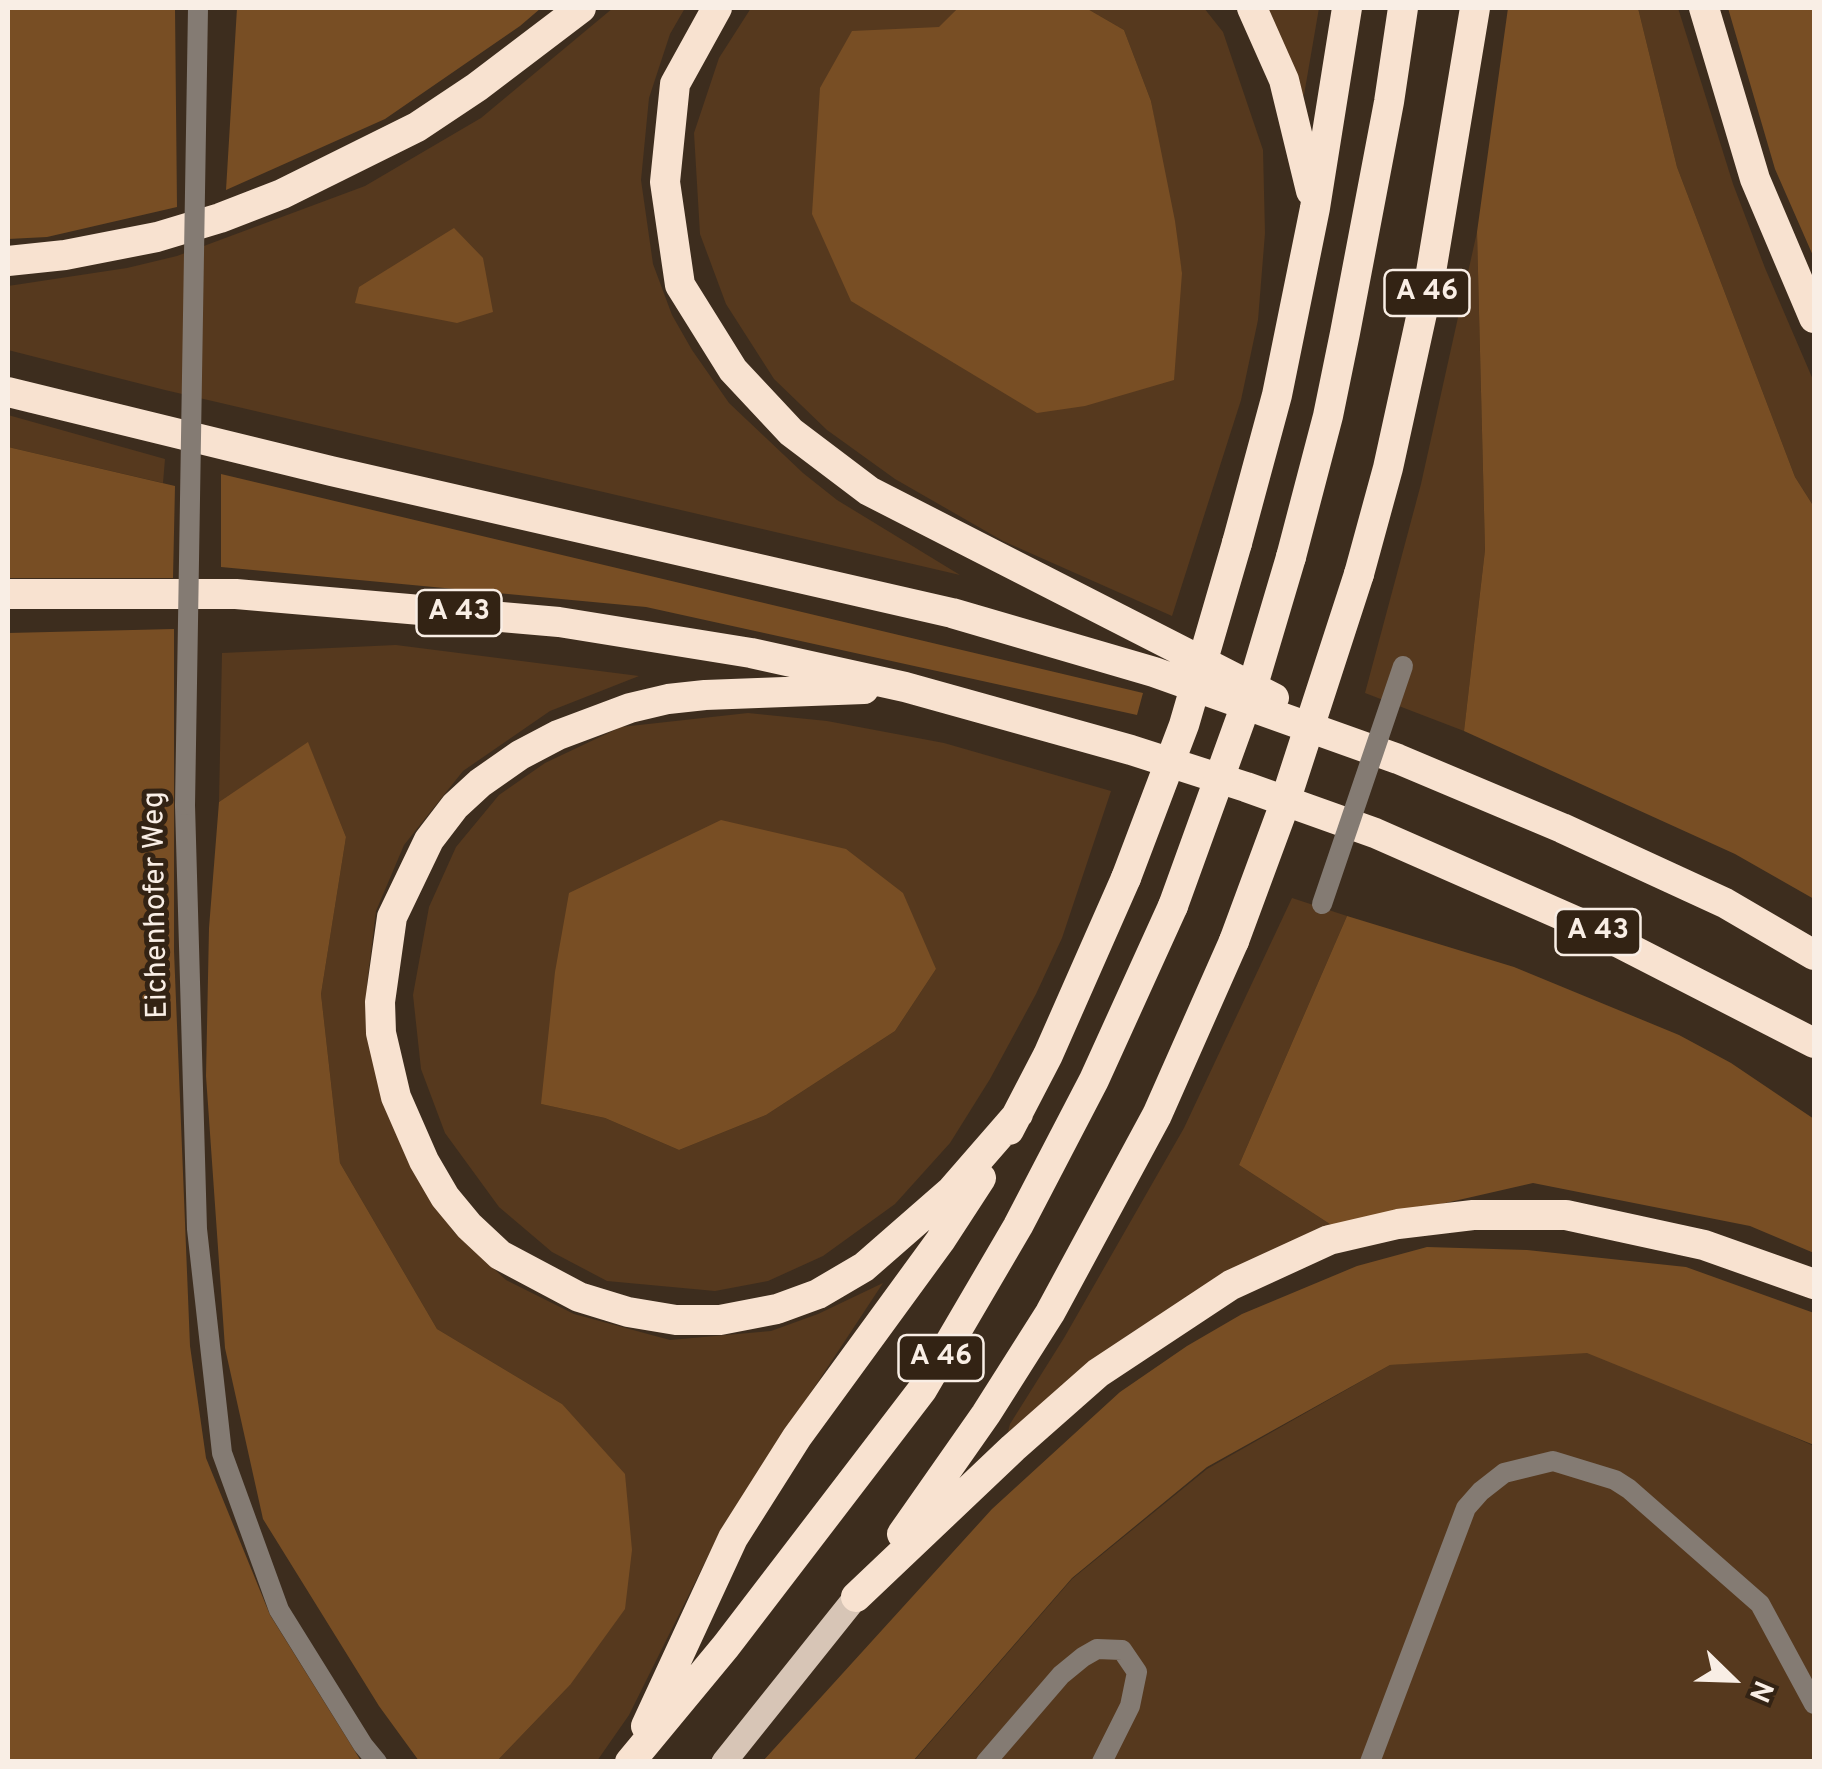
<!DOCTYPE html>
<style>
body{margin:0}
#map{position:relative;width:1822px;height:1769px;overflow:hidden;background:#3d2d1e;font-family:Overpass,sans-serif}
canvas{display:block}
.frame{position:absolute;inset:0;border:10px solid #f9eee5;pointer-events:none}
.north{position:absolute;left:1682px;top:1629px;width:100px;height:100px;-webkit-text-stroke:8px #332314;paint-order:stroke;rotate:113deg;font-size:28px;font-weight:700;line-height:40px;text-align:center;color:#f9eee5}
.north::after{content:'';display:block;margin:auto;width:35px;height:45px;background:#f9eee5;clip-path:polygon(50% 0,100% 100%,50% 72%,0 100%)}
</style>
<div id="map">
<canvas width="1822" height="1769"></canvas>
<div class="frame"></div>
<div class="north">N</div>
</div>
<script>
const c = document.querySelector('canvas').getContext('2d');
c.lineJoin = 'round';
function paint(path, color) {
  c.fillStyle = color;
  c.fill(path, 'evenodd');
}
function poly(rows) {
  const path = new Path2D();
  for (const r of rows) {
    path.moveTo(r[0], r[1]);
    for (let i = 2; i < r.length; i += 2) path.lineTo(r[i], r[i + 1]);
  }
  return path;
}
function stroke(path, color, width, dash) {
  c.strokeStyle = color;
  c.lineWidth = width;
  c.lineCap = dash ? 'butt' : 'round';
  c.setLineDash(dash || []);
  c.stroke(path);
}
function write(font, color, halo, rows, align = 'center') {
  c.font = font + ' Overpass,sans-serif';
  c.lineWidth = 10;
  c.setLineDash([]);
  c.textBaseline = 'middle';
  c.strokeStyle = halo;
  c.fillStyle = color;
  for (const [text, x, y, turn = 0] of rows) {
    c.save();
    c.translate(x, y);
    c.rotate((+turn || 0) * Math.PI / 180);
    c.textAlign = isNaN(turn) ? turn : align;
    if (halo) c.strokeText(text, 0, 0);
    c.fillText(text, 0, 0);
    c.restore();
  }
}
const green = poly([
 [613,8,685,8,670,34,649,98,641,180,653,264,672,315,692,350,729,403,803,473,837,500,960,575,165,390,8,350,8,286,127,268,177,256,365,186,481,118],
 [751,8,958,8,940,27,1182,273,1151,101,1124,30,1086,8,1204,8,1223,32,1263,150,1265,233,1258,320,1241,400,1172,616,1003,541,895,479,827,430,774,379,726,304,700,234,694,133,719,58],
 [1265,8,1319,8,1304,95,1301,95],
 [1638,8,1678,8,1733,184,1765,268,1814,382,1814,507,1795,477,1677,167],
 [1477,232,1485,550,1464,731,1365,693,1421,484],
 [8,415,165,459,163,483,8,447],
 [396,645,639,676,550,711,463,771,404,845,376,911,367,984,371,1047,387,1114,420,1183,454,1232,506,1280,574,1314,670,1340,771,1331,818,1314,883,1283,723,1526,629,1715,597,1761,497,1761,570,1685,562,1404,437,1329,340,1163,321,994,346,837,308,743,219,802,222,653],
 [748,713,827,721,944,743,1111,791,1062,938,1036,994,990,1079,950,1143,895,1204,823,1256,768,1281,715,1291,607,1281,552,1252,499,1207,445,1133,421,1069,413,995,429,907,456,847,499,795,545,763,621,727],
 [936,969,895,1031,766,1115,679,1150,605,1118,541,1104],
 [1292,898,1347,916,1239,1165,1336,1228,1205,1288,1128,1335,1008,1432,1010,1424,1064,1338,1184,1128],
 [1593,1350,1814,1446,1814,1761,913,1762,1072,1579,1207,1469,1390,1365]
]);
const forest = poly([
 [8,8,175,8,177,207,47,237,8,239],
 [237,8,541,8,520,26,385,119,226,190],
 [958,8,1086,8,1124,30,1151,101,1175,221,1182,273,1174,380,1085,406,1037,413,851,301,812,214,820,88,852,31,939,27],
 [1508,8,1638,8,1677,167,1795,477,1814,507,1814,899,1735,854,1464,731,1485,550,1477,232],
 [1728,8,1814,8,1814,258,1775,169],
 [454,228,483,258,493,312,457,323,355,303,359,287],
 [8,447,175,486,173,578,8,578],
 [221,474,1143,693,1137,715,646,607,221,567],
 [174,629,174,951,190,1346,206,1458,270,1615,361,1761,8,1761,8,633],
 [308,742,346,837,321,994,340,1163,437,1329,562,1404,625,1474,632,1550,625,1609,570,1685,497,1761,419,1761,379,1706,263,1519,225,1348,206,1076,209,928,219,802],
 [721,820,846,849,903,893,936,969,895,1031,766,1115,679,1150,605,1118,541,1104,555,972,569,893],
 [1347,916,1514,967,1679,1035,1731,1063,1814,1119,1814,1253,1750,1226,1533,1183,1336,1228,1239,1165],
 [1427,1247,1527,1250,1686,1267,1814,1313,1814,1445,1587,1353,1390,1365,1207,1467,1072,1578,913,1761,763,1761,992,1509,1120,1392,1187,1346,1242,1314,1357,1266]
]);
const service = poly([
 [986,1762,1061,1675,1083,1657,1097,1649,1122,1650,1137,1672,1130,1706,1102,1762],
 [1370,1762,1466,1508,1481,1491,1504,1473,1553,1461,1615,1480,1629,1489,1760,1604,1814,1704]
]);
const minor = poly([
 [185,805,197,1229,222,1453,279,1610,363,1745,377,1762]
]);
const primary = poly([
 [724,1762,856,1597]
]);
const motorway = poly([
 [717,8,675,84,665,182,680,285,733,370,791,432,869,491,1274,698],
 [1252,8,1284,80,1311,191],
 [1704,8,1755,179,1814,318],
 [8,261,65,255,157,237,220,218,282,194,417,127,477,87,581,8],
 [8,392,331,471,952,613,1154,672,1398,759,1562,828,1725,903,1814,955],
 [1237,543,1277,395,1315,208,1347,8],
 [1291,557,1328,416,1345,333,1389,102,1403,8],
 [1359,574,1388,468,1431,272,1475,8],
 [8,594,236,594,559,622,751,653,905,687,1131,750,1246,787,1375,833,1582,924,1814,1043],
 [864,689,705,695,668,699,630,708,558,735,520,755,480,783,455,806,429,840,392,917,380,1002,381,1033,396,1097,424,1161,445,1197,469,1226,500,1255,579,1297,628,1312,676,1320,720,1320,777,1309,818,1294,864,1267,951,1191,1018,1114],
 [1009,1130,1048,1055,1126,878],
 [902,1534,986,1414,1050,1313,1157,1115,1234,941],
 [856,1597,1013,1448,1098,1373,1231,1285,1329,1240,1398,1224,1473,1215,1566,1215,1704,1245,1814,1284],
 [646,1726,733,1538,797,1437,940,1241,981,1178],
 [630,1762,726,1646,922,1390,1018,1226,1094,1080,1173,906]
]);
const serviceBridge = poly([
 [1322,904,1403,666]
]);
const minorBridge = poly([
 [185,805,198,8]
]);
const motorwayBridge = poly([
 [1126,878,1184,725,1237,543],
 [1173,906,1253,685,1291,557],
 [1234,941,1281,814,1359,574]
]);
const shields = [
 [1427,293,85],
 [459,613,85],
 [1598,932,85],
 [941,1358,85]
];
const shieldNames = [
 ["A 46",1427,293],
 ["A 43",459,613],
 ["A 43",1598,932],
 ["A 46",941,1358]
];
const streetNames = [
 ["Eichenhofer Weg",158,905,-91]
];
paint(green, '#56391e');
paint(forest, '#784e24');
stroke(service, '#847b73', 20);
stroke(minor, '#847b73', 20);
stroke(primary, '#d7c5b6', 25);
stroke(motorway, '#f8e2d0', 30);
stroke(serviceBridge, '#847b73', 20);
stroke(minorBridge, '#847b73', 20);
stroke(motorwayBridge, '#f8e2d0', 30);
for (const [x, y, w] of shields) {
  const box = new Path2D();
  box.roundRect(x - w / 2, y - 23, w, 46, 8);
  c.fillStyle = '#332314';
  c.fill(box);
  stroke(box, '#f9eee5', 2.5);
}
write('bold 28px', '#f9eee5', null, shieldNames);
write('30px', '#f9eee5', '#332314', streetNames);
</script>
